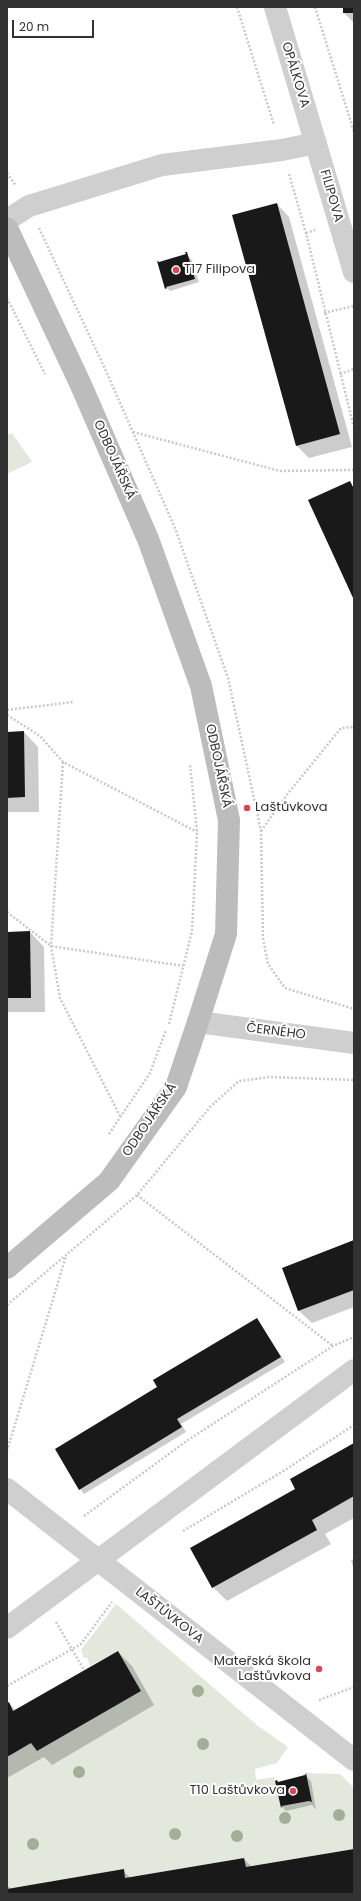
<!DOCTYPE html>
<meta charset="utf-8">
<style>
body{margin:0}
#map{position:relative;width:361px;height:1901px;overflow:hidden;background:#fff;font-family:Poppins,sans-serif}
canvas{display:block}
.frame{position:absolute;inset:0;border:8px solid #323232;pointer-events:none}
.scale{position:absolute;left:12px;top:20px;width:82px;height:18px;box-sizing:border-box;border:2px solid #323232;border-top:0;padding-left:5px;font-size:12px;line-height:14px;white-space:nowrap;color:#323232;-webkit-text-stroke:3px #fff;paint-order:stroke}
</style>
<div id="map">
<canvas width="361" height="1901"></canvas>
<div class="frame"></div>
<div class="scale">20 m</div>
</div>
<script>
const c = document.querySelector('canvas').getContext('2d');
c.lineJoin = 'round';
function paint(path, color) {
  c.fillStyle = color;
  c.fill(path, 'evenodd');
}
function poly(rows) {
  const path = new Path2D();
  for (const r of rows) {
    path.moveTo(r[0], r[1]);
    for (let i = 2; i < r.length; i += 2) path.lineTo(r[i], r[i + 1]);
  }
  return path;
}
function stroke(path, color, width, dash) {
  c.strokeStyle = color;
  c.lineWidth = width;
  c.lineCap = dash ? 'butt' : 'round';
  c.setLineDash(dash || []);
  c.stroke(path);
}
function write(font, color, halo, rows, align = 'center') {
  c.font = font + ' Poppins,sans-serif';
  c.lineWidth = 4;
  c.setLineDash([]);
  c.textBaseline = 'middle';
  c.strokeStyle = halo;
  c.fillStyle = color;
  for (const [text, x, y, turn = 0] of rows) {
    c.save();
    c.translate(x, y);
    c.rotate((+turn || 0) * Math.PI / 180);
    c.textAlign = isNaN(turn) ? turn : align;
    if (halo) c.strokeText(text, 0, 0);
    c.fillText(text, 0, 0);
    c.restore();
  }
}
const green = poly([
 [12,433,32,462,7,474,7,435],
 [116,1604,258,1726,288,1747,277,1763,255,1769,256,1780,274,1777,281,1808,282,1806,309,1801,312,1802,306,1773,340,1774,354,1788,354,1849,246,1867,244,1858,125,1878,124,1870,7,1889,7,1757,31,1743,37,1751,141,1691,118,1651,90,1666,87,1657,84,1658,81,1650]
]);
const shadow = poly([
 [344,7,354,7,354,23,344,13],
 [277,204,289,217,352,447,309,458,296,445],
 [187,255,192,260,199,282,170,291,166,287],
 [24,732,38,747,39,812,7,812,7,733],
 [30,932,44,947,45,1012,7,1012,7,933],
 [354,1240,354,1307,312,1323,299,1311,283,1269],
 [257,1319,285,1362,181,1424,186,1432,84,1494,80,1489,158,1388],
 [354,1444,354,1518,325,1534,331,1544,227,1601,213,1587,296,1490],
 [354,1559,354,1571,351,1560],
 [118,1652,132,1666,154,1705,52,1765,44,1757,7,1778,7,1704,9,1703,16,1711],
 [306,1776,311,1781,316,1810,312,1805,286,1811,281,1806,278,1783],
 [354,1850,354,1894,7,1894,7,1885,11,1889,123,1871,131,1878,244,1859,252,1867]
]);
const building = poly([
 [343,7,354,7,354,13,343,13],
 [277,203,340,434,296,446,232,215],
 [185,252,187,252,195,279,166,287,167,288,165,289,157,261,159,262,186,254],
 [350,481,354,489,354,600,308,500],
 [24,731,25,797,7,798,7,732],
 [30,931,31,998,7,998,7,932],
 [354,1240,354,1290,298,1311,282,1268],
 [257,1318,281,1357,177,1419,182,1427,79,1490,55,1449,157,1387,153,1380],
 [354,1443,354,1496,312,1520,317,1530,212,1588,190,1548,295,1489,290,1479],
 [118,1651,141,1691,37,1751,31,1743,7,1757,7,1703,9,1702,13,1711],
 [306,1773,312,1802,309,1801,282,1806,281,1808,275,1781,277,1780,278,1782,305,1775],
 [354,1849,354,1894,7,1894,7,1889,124,1869,125,1878,244,1858,246,1867]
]);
const path = poly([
 [237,7,274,125],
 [315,7,354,132],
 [7,173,16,186],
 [289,174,306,233,354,428],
 [39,228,106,371,175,528,228,678,261,831,263,938,268,964,285,988,354,1009],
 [306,233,315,230],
 [7,298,45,374],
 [324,313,354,306],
 [340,374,354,369],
 [133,432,280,471,354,470],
 [7,710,73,702],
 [7,715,40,736,63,762,197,832],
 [63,762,51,946,60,998,120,1116],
 [261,831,286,796,341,728,354,727],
 [7,912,51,946,183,966],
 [169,1024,192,931,197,832,190,764],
 [109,1134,150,1073,166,1030],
 [137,1195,333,1346],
 [7,1305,137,1195,211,1106,239,1081,270,1077,354,1080],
 [7,1451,66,1256],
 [84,1516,188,1440,333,1346,354,1337],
 [183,1531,285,1470,354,1425],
 [56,1622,84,1670],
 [7,1686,81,1644,112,1602],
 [319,1700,354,1687]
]);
const street = poly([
 [275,7,354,272],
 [7,220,29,206,162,165,282,150,316,143],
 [198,1022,354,1043],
 [7,1489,354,1760],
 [7,1628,354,1370]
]);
const secondary = poly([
 [7,228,80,383,148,539,201,686,229,820,226,934,198,1022,176,1087,109,1181,7,1268]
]);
const trees = [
 [198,1691],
 [203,1744],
 [79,1772],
 [339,1815],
 [285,1818],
 [175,1834],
 [237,1836],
 [33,1844]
];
const markers = [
 [176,270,4,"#d5485a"],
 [247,808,4,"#d5485a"],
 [319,1669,4,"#d5485a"],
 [293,1791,4,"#d5485a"]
];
const streetNames = [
 ["OPÁLKOVA",295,75,73],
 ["FILIPOVA",331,196,74],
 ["ODBOJÁŘSKÁ",114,460,66],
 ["ODBOJÁŘSKÁ",218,766,78],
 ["ČERNÉHO",276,1032,7],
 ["ODBOJÁŘSKÁ",150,1120,-56],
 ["LAŠTŮVKOVA",169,1616,38]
];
const poiNames = [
 ["T17 Filipova",184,270],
 ["Laštůvkova",255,808],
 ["Mateřská škola",311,1662,"right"],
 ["Laštůvkova",311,1677,"right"],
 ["T10 Laštůvkova",285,1791,"right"]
];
paint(green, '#e2e8dc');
paint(shadow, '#0003');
paint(building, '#191919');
stroke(path, '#c9c9c9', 2.5, [2, 2]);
stroke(street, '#cfcfcf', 22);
stroke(secondary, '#bcbcbc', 22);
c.fillStyle = '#a3ad98';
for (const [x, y] of trees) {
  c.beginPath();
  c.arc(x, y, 6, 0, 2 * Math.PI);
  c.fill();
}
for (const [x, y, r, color] of markers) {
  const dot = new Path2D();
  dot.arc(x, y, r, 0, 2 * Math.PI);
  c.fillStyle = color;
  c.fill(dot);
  stroke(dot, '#fff', 1.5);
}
write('13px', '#323232', '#fff', streetNames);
write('13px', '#323232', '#fff', poiNames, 'left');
</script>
